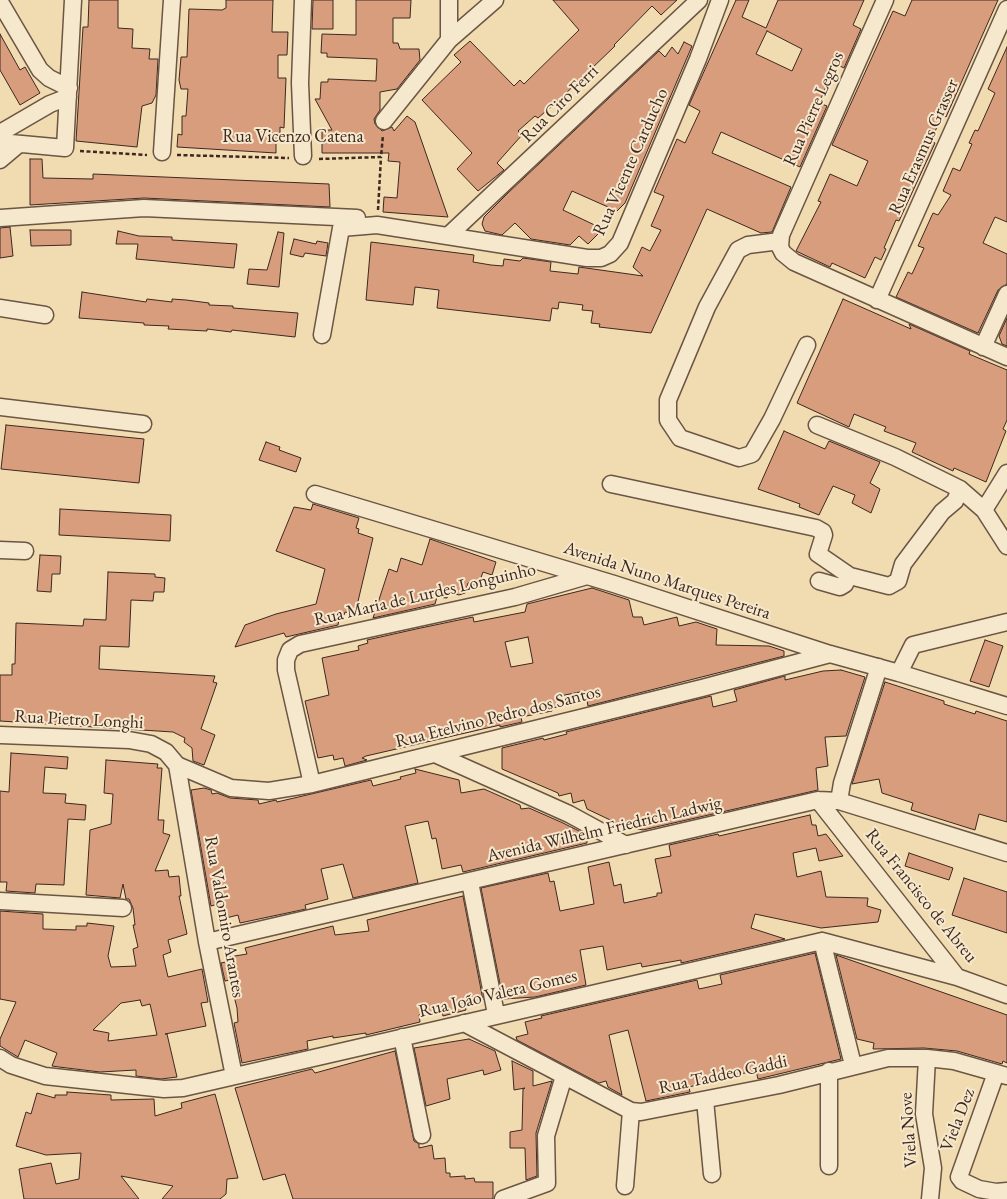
<!DOCTYPE html>
<meta charset="utf-8">
<style>
body{margin:0}
canvas{display:block;background:#f1dbb0}
</style>
<canvas width="1007" height="1199"></canvas>
<script>
const c = document.querySelector('canvas').getContext('2d');
c.lineJoin = 'round';
function paint(path, color) {
  c.fillStyle = color;
  c.fill(path, 'evenodd');
}
function poly(rows) {
  const path = new Path2D();
  for (const r of rows) {
    path.moveTo(r[0], r[1]);
    for (let i = 2; i < r.length; i += 2) path.lineTo(r[i], r[i + 1]);
  }
  return path;
}
function stroke(path, color, width, dash) {
  c.strokeStyle = color;
  c.lineWidth = width;
  c.lineCap = dash ? 'butt' : 'round';
  c.setLineDash(dash || []);
  c.stroke(path);
}
function write(font, color, halo, rows, align = 'center') {
  c.font = font + ' "EB Garamond",serif';
  c.lineWidth = 4;
  c.setLineDash([]);
  c.textBaseline = 'middle';
  c.strokeStyle = halo;
  c.fillStyle = color;
  for (const [text, x, y, turn = 0] of rows) {
    c.save();
    c.translate(x, y);
    c.rotate((+turn || 0) * Math.PI / 180);
    c.textAlign = isNaN(turn) ? turn : align;
    if (halo) c.strokeText(text, 0, 0);
    c.fillText(text, 0, 0);
    c.restore();
  }
}
const building = poly([
 [89,0,118,0,118,28,133,29,132,48,150,49,149,59,158,59,156,95,152,103,142,106,137,147,76,141,83,27,88,27,89,0],
 [226,0,273,0,272,32,288,32,287,55,278,55,278,78,286,78,284,128,280,127,280,137,276,137,276,153,177,147,178,134,182,135,182,116,186,116,188,89,181,89,179,80,181,57,187,57,189,9,222,10,226,8,226,0],
 [313,0,333,0,333,29,312,29,313,0],
 [356,0,411,0,410,18,393,18,393,43,398,43,400,49,419,49,420,60,397,89,380,92,380,110,374,119,375,124,382,131,392,127,394,131,407,116,415,122,448,217,383,212,384,197,397,198,400,162,388,161,389,153,322,153,322,130,332,130,315,99,320,99,321,82,328,82,328,79,376,81,377,59,327,57,327,53,321,53,322,34,356,35,356,0],
 [553,0,677,0,661,15,652,6,614,45,615,46,561,98,538,118,535,116,518,131,522,135,497,163,504,170,478,191,457,169,472,153,422,100,461,62,454,55,470,41,514,86,520,80,524,84,579,30,553,0],
 [736,0,749,0,742,17,766,28,778,0,864,0,853,25,861,29,844,68,836,64,819,103,827,106,800,167,721,132,712,153,791,187,772,232,761,233,707,209,651,333,599,327,600,324,591,323,593,311,582,310,583,305,559,302,558,309,552,308,550,321,437,308,439,290,415,287,413,305,366,300,371,242,474,255,473,262,491,265,503,266,504,259,520,261,523,258,551,262,550,271,578,274,579,267,643,276,633,267,642,247,650,251,661,230,651,226,664,196,654,192,677,139,685,143,700,111,689,105,736,0],
 [767,31,802,49,792,71,756,54,767,31],
 [912,0,998,0,946,117,942,115,931,141,935,143,899,221,896,220,884,248,886,249,881,260,875,257,865,278,832,263,830,267,796,251,821,202,818,201,830,174,857,186,868,161,832,145,893,11,905,16,912,0],
 [0,34,20,70,25,67,40,93,20,105,0,70,0,34],
 [684,42,692,46,625,203,617,211,572,191,563,210,603,229,588,244,579,236,570,245,531,239,515,223,502,235,485,231,482,224,484,217,508,193,659,51,665,57,672,47,678,54,684,42],
 [1007,47,1007,222,995,217,983,243,1007,254,1007,284,998,290,978,333,896,297,908,272,912,274,924,248,918,246,933,213,938,215,951,195,943,191,953,168,960,171,972,144,969,143,975,130,978,131,995,93,988,89,1007,47],
 [30,159,42,159,43,178,93,179,93,174,329,184,330,207,144,198,30,205,30,159],
 [10,227,13,256,0,258,0,228,10,227],
 [30,230,71,230,71,245,31,246,30,230],
 [118,231,139,236,172,237,172,240,237,244,234,268,136,259,138,244,116,244,118,231],
 [278,232,284,233,279,287,247,284,249,269,267,270,278,232],
 [294,239,316,244,317,241,328,243,326,256,305,253,303,257,290,254,294,239],
 [82,292,146,302,147,299,172,302,172,299,186,300,209,303,209,305,233,306,233,308,298,313,295,337,232,330,231,332,207,329,207,331,168,329,169,326,144,325,144,323,79,318,82,292],
 [843,299,911,329,909,324,970,351,969,354,1007,370,1007,420,1003,429,1006,431,986,482,954,468,953,471,912,452,916,443,884,431,886,427,854,414,849,427,797,403,843,299],
 [1007,318,1007,346,1002,344,999,336,1007,318],
 [6,425,144,439,139,483,1,469,6,425],
 [784,431,825,449,829,441,880,462,870,483,880,489,871,513,852,503,855,495,833,486,819,515,799,507,800,504,758,489,784,431],
 [266,442,280,447,279,450,301,458,296,472,259,460,266,442],
 [313,504,359,518,356,528,359,529,358,533,373,538,355,614,345,612,344,615,340,614,338,625,286,637,284,633,235,647,245,625,276,614,316,604,325,569,276,551,294,507,311,510,313,504],
 [60,509,171,515,170,541,59,535,60,509],
 [430,539,496,562,492,575,483,572,478,586,468,583,465,593,459,595,449,592,447,598,437,597,435,604,373,618,389,569,397,572,401,558,422,565,430,539],
 [40,555,61,556,60,574,52,574,51,592,37,591,40,555],
 [108,572,155,574,155,577,165,578,164,592,154,592,153,601,131,600,129,647,100,646,99,669,215,676,213,682,217,683,201,729,215,735,204,765,193,761,192,748,184,742,185,738,173,732,0,721,0,675,12,675,12,664,15,664,16,623,83,626,84,619,106,620,108,572],
 [592,588,629,600,633,617,642,617,644,625,677,617,679,626,696,622,717,629,716,645,769,646,784,651,784,656,588,706,585,691,560,696,562,706,552,708,552,711,521,717,522,722,500,727,500,725,366,756,362,758,367,760,345,766,343,758,334,760,333,755,318,758,305,701,329,695,322,658,359,650,358,646,368,643,367,640,416,629,473,617,474,622,525,612,527,604,592,588],
 [528,637,533,663,511,667,505,642,528,637],
 [985,640,1003,646,989,687,970,681,985,640],
 [841,670,865,677,846,736,825,737,828,766,816,768,818,790,643,830,623,826,587,809,584,800,573,803,571,793,559,796,558,793,502,769,502,748,543,738,544,740,567,734,566,732,711,696,713,707,737,701,734,690,785,676,785,680,823,671,841,670],
 [885,682,944,701,944,704,975,714,976,711,1007,721,1007,822,979,814,975,830,911,810,913,803,882,793,879,779,852,784,885,682],
 [11,753,68,757,67,769,45,767,43,793,66,794,65,803,86,805,85,820,68,819,64,885,36,884,35,893,6,891,7,882,0,882,0,791,9,792,11,753],
 [106,760,158,764,157,768,162,768,158,820,164,820,163,833,170,835,155,871,168,870,169,877,179,876,181,896,179,896,187,934,168,940,171,952,163,955,168,977,202,969,208,1002,201,1003,206,1026,165,1034,167,1034,177,1077,161,1079,136,1076,136,1070,100,1072,59,1067,52,1066,57,1053,25,1040,18,1057,0,1046,0,1039,16,1002,0,999,0,911,43,914,43,929,76,930,76,926,87,926,87,923,114,926,108,956,111,967,136,966,133,949,138,947,133,925,135,925,133,908,129,899,126,899,123,884,120,898,86,895,90,830,111,824,113,794,104,793,106,760],
 [140,1000,142,1006,150,1004,157,1035,108,1041,109,1033,93,1030,121,1003,140,1000],
 [415,769,459,780,461,793,484,789,520,805,521,809,529,808,563,823,587,835,587,843,463,872,461,865,442,869,436,838,432,839,428,821,405,826,418,883,353,898,343,864,321,869,328,899,305,905,306,909,240,923,238,915,222,919,218,904,211,906,191,790,204,788,211,790,212,794,217,793,230,798,258,800,259,804,276,800,277,802,371,780,373,786,401,779,400,777,416,773,415,769],
 [810,815,812,825,816,825,818,836,826,834,843,856,819,861,816,848,793,853,797,877,821,871,826,897,868,898,867,906,881,910,878,922,821,928,755,914,751,928,785,939,681,963,681,960,642,967,641,963,607,970,603,946,580,950,586,985,535,997,503,999,481,888,548,873,550,882,554,881,560,911,594,904,588,867,609,862,614,886,621,884,624,903,657,896,657,893,662,893,655,859,671,856,669,845,718,834,719,836,810,815],
 [909,853,953,868,949,880,905,866,909,853],
 [964,878,1007,892,1007,933,952,915,964,878],
 [463,896,483,1000,465,1005,466,1010,443,1016,442,1011,419,1015,420,1022,366,1035,366,1033,333,1038,333,1036,307,1041,308,1049,242,1063,234,1023,238,1022,237,1008,230,980,225,981,221,963,230,961,229,957,247,954,245,948,333,926,335,935,369,931,367,920,463,896],
 [815,953,841,1059,758,1079,756,1071,734,1075,689,1087,690,1092,646,1101,628,1030,609,1035,622,1095,608,1087,606,1081,599,1083,517,1040,516,1037,528,1034,525,1022,542,1018,541,1016,697,980,699,989,722,984,720,975,815,953],
 [836,955,1007,1015,1007,1063,1003,1061,1002,1064,957,1051,924,1048,873,1049,874,1043,857,1039,836,955],
 [469,1039,495,1051,501,1070,484,1075,483,1070,447,1079,450,1099,426,1106,414,1048,469,1039],
 [395,1051,414,1141,419,1144,419,1148,432,1145,434,1159,445,1158,446,1173,450,1173,450,1177,465,1176,465,1179,474,1178,475,1182,493,1182,493,1199,293,1199,285,1174,263,1180,235,1088,312,1069,315,1073,395,1051],
 [512,1061,533,1071,533,1086,552,1081,536,1133,537,1176,526,1180,525,1148,510,1148,510,1132,522,1130,523,1089,525,1088,514,1090,512,1061],
 [67,1092,111,1095,111,1100,154,1099,155,1116,182,1108,181,1103,215,1094,238,1178,227,1179,226,1194,220,1199,162,1199,173,1186,121,1176,139,1199,24,1199,19,1169,51,1163,56,1184,79,1179,81,1153,46,1155,16,1146,26,1112,31,1114,37,1093,55,1098,55,1095,67,1095,67,1092]
]);
const path = poly([
 [80,151,147,155],
 [177,155,289,158],
 [319,159,381,157,383,135],
 [378,210,381,157]
]);
const minor = poly([
 [885,0,781,235,780,247,783,253,794,262,1007,357],
 [0,2,40,70,49,78,69,88],
 [449,40,449,0],
 [384,121,449,40,495,0],
 [0,133,50,104,68,97],
 [0,142,65,148,73,0],
 [162,152,172,0],
 [303,156,300,83,303,0],
 [0,160,19,144],
 [0,218,144,208,357,218],
 [449,235,699,0],
 [780,241,748,245,738,250,707,307,668,400,668,420,680,438,739,458,752,454,772,419,807,345],
 [877,300,1007,9],
 [0,308,45,315],
 [322,335,341,228,377,225,587,258,601,258,610,254,620,243,698,59,720,0],
 [983,347,1007,294],
 [0,407,143,424],
 [817,425,895,457,960,489,984,510,1007,546],
 [611,484,816,528,823,532,824,535,818,554,850,576,889,586,898,581,903,564,942,512,955,501,960,489],
 [315,494,614,584,830,654,899,673,1007,706],
 [984,510,1007,473],
 [0,550,25,551],
 [819,581,840,587,845,584,848,575],
 [899,673,913,645,1007,622],
 [0,735,129,740,151,744,166,752,177,765,231,788,269,791,312,784,702,688,830,654],
 [435,754,569,814,626,845],
 [177,765,207,942,234,1076],
 [312,784,286,670,286,660,290,650,300,644,515,597,587,576],
 [818,800,957,977],
 [839,801,842,783,879,667],
 [470,882,496,1014],
 [0,901,123,908],
 [822,941,853,1065],
 [207,942,818,800,839,801,1007,853],
 [464,1023,631,1111,641,1112,779,1085,888,1058,927,1058,954,1061,1007,1076],
 [402,1037,422,1135],
 [0,1058,11,1065,45,1076,164,1089,183,1088,822,941,957,977,1007,995],
 [927,1058,924,1114,933,1168,930,1199],
 [829,1071,829,1166],
 [996,1073,959,1177,962,1181,979,1189,996,1192,1007,1191],
 [705,1100,712,1174],
 [625,1186,631,1111],
 [503,1199,547,1183,546,1136,564,1076]
]);
const streetNames = [
 ["Rua Ciro Ferri",560,104,-45],
 ["Rua Pierre Legros",814,109,-66],
 ["Rua Vicenzo Catena",293,137],
 ["Rua Erasmus Grasser",924,147,-66],
 ["Rua Vicente Carducho",631,162,-66],
 ["Avenida Nuno Marques Pereira",667,581,18],
 ["Rua Maria de Lurdes Longuinho",425,595,-13],
 ["Rua Etelvino Pedro dos Santos",498,717,-14],
 ["Rua Pietro Longhi",79,720,3],
 ["Avenida Wilhelm Friedrich Ladwig",604,830,-13],
 ["Rua Francisco de Abreu",921,896,51],
 ["Rua Valdomiro Arantes",224,917,80],
 ["Rua João Valera Gomes",498,994,-13],
 ["Rua Taddeo Gaddi",723,1075,-12],
 ["Viela Dez",958,1120,-69],
 ["Viela Nove",909,1130,-94]
];
paint(building, '#d89d7d');
stroke(building, '#3e2820', 1);
stroke(minor, '#6b5544', 19);
stroke(path, '#3e2820', 2.5, [4, 2.5]);
stroke(minor, '#f6e8cc', 16);
write('18px', '#3e2820', '#f6e8cc', streetNames);
</script>
